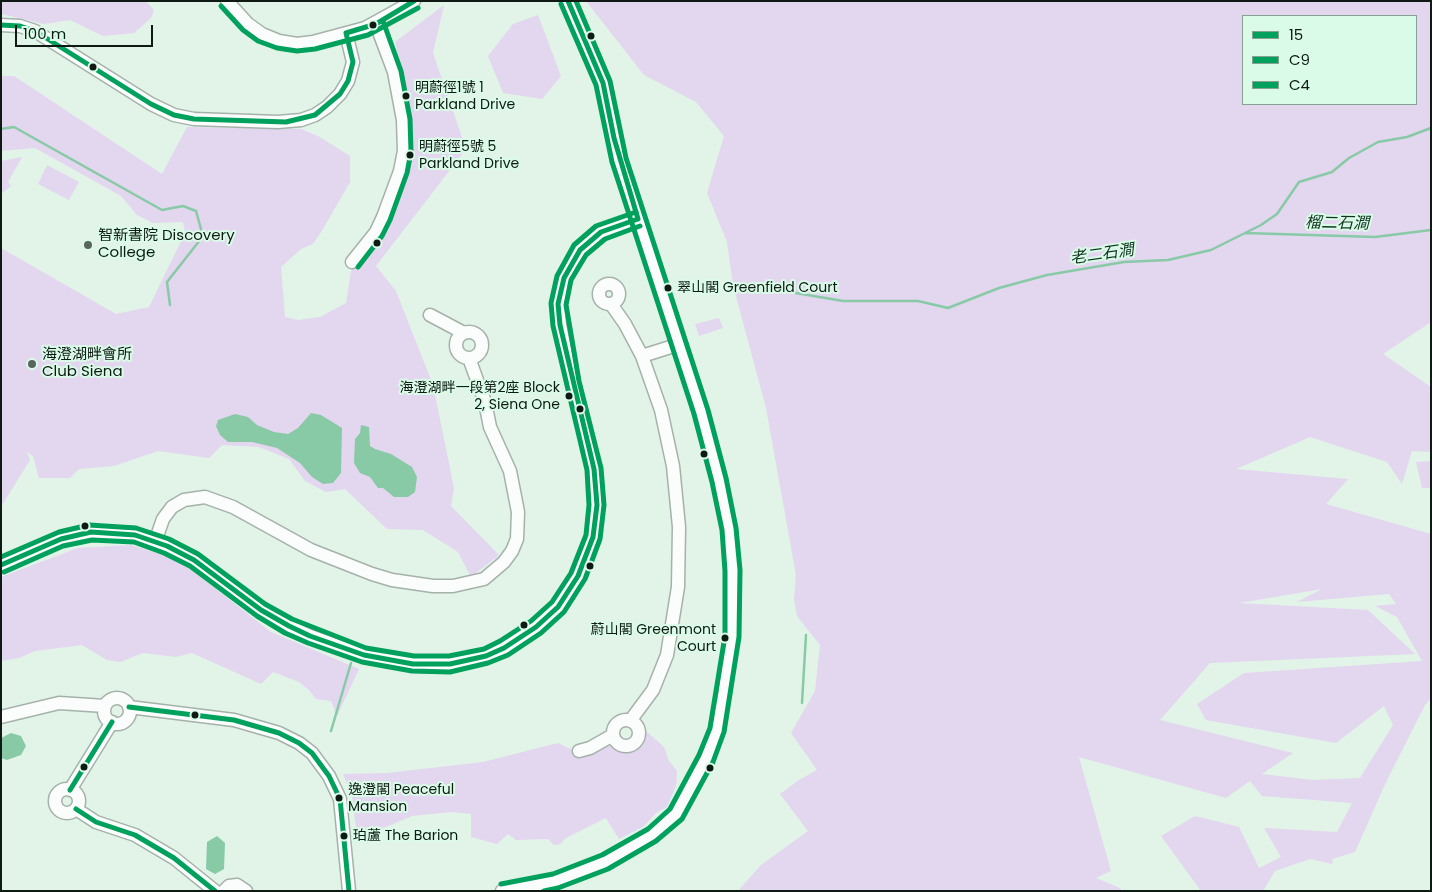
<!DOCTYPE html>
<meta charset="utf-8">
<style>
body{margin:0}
#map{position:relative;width:1432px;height:892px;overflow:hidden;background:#e2f3e8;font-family:Poppins,sans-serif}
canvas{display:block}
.frame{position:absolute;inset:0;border:2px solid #0e1a13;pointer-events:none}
.legend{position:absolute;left:1242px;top:15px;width:175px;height:90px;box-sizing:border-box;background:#dafbe7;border:1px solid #88a192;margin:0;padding:6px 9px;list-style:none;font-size:15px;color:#0e1a13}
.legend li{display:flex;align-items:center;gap:10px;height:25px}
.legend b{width:25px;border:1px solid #88a192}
.scale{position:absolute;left:15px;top:25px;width:138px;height:22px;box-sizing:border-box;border:2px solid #0e1a13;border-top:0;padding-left:6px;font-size:15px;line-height:18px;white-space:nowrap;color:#0e1a13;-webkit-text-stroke:4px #dafbe7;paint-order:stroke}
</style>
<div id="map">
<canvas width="1432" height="892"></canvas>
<div class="frame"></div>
<ul class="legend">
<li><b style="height:6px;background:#00a15c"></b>15</li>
<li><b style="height:6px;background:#00a15c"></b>C9</li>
<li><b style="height:6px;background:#00a15c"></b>C4</li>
</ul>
<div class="scale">100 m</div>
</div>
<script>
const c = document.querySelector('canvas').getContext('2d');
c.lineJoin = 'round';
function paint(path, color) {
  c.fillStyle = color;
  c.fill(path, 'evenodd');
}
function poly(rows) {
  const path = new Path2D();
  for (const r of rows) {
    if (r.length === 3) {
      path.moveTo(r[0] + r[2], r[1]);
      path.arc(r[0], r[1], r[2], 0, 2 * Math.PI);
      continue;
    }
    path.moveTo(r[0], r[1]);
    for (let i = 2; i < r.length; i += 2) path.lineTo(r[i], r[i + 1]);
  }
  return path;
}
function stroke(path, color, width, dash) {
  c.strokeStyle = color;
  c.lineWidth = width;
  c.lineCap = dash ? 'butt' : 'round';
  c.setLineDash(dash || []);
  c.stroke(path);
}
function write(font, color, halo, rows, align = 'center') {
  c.font = font + ' Poppins,"Noto Sans TC",sans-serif';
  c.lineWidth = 4;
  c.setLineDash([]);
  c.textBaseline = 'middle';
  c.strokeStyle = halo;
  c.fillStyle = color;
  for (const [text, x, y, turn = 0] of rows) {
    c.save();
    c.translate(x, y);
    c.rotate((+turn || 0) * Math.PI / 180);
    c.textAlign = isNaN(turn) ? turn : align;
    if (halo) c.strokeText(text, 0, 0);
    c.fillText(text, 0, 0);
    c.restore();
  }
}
const green = poly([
 [1,1,146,1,154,10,151,18,134,33,103,36,70,20,44,24,1,14],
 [586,1,1431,1,1431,322,1383,354,1431,387,1431,452,1412,451,1402,484,1387,462,1310,437,1236,469,1348,479,1326,504,1431,534,1431,698,1425,705,1386,782,1355,852,1332,859,1333,864,1310,859,1275,871,1263,891,1201,891,1161,836,1195,816,1239,827,1259,868,1281,857,1264,828,1337,832,1352,803,1262,796,1250,781,1226,798,1079,757,1111,871,1096,878,1120,888,1122,891,738,891,761,865,808,831,780,794,799,780,817,770,791,733,815,691,820,645,797,616,794,600,796,575,766,408,733,285,727,242,707,193,724,136,696,102,644,75],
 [1243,16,1416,16,1416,104,1243,104],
 [1322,589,1297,602,1389,594,1396,604,1375,606,1397,617,1422,661,1244,673,1197,704,1206,720,1336,743,1384,706,1393,725,1360,778,1313,780,1262,774,1293,753,1160,720,1210,663,1415,654,1368,610,1239,603],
 [444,5,433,53,466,149,376,266,396,291,433,385,454,488,451,506,499,555,471,577,458,552,423,530,387,529,345,489,326,492,305,481,289,459,259,447,222,445,209,458,158,451,114,466,79,469,70,478,39,478,33,456,27,452,30,460,1,507,1,248,116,314,149,307,185,233,183,222,153,223,137,215,121,196,35,148,1,151,1,76,14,76,162,174,187,127,301,129,318,136,350,156,350,182,323,229,313,244,301,249,281,267,285,317,298,320,320,317,346,303,351,271,367,255,399,194,410,155,408,99,395,42],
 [538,15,561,76,542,99,503,93,488,56,513,24],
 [22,157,8,182,11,186,1,194,1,161],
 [47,165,79,182,69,200,38,184],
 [719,318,723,328,699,336,695,324],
 [1431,461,1431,488,1422,488,1416,462],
 [131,545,179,560,271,632,359,669,337,716,331,701,316,699,309,690,299,682,273,672,261,684,192,653,176,657,143,653,120,662,107,660,82,645,35,651,19,658,1,661,1,577,78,548],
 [647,732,664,747,669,761,677,771,676,786,667,807,656,813,643,827,619,839,606,818,564,839,561,844,554,845,548,839,516,840,508,834,497,844,471,837,471,814,451,812,412,816,376,831,358,842,352,797,343,774,387,773,483,762,558,743,583,755,611,743,624,753,640,743]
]);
const water = poly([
 [311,413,321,415,342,428,341,473,333,483,323,484,312,477,300,463,277,448,252,442,228,442,220,435,216,426,218,420,235,414,248,417,257,425,274,432,288,434,298,428],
 [361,425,369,427,370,446,375,449,391,454,412,467,417,477,415,492,408,497,394,497,383,488,378,488,370,477,360,473,354,463,355,439,360,433],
 [11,733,21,736,26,746,21,755,7,760,1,758,1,738],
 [217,836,225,843,224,869,215,874,206,869,207,842]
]);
const stream = poly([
 [1,129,14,127,162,210,183,206,196,211,201,229,200,240,167,282,170,305],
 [1245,233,1375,237,1431,230],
 [743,284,843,301,918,301,948,308,999,288,1047,275,1124,262,1168,260,1211,250,1261,225,1277,214,1299,182,1332,172,1349,158,1378,142,1407,137,1431,128],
 [802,703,806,635],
 [331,731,351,663]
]);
const minor = poly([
 [227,1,248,24,262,34,279,41,297,44,313,42,365,28,414,1],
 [1,25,20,26,35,31,151,104,174,115,194,119,278,122,301,120,315,115,327,107,340,94,348,81,353,62,346,33],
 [352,262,376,232,383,217,400,171,404,151,403,120,394,72,376,24],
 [609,294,10],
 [611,304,625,324,642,356,661,410,673,466,679,527,678,587,667,655,653,690,630,721],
 [430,315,464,333],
 [469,345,13],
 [642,356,680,344],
 [155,542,163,519,172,507,184,500,205,497,233,507,311,550,372,574,392,580,433,586,453,586,484,579,504,562,512,551,517,539,518,512,510,471,490,427,485,402,469,358],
 [1,565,61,539,91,532,135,535,167,546,194,560,261,610,289,626,310,636,364,655,413,664,450,664,486,656,504,648,536,627,558,607,578,576,593,537,597,505,594,469,572,383,560,325,558,304,564,278,571,263,580,250,601,232,638,219],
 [117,711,13],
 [129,707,234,720,279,733,299,743,312,753,329,776,340,799,349,891],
 [1,717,59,703,105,706],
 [626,733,13],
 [579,751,590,748,613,735],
 [67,801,12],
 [70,790,112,722],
 [76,809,96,822,135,835,174,858,215,891],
 [224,891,229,886,237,885,246,891],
 [502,891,555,881,605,862,652,835,676,814,706,758,717,730,724,696,732,637,733,571,729,529,719,480,701,412,619,160,603,83,568,1]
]);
const bus1 = poly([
 [568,1,603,83,614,138,638,219],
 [1,565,61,539,91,532,135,535,167,546,194,560,261,610,289,626,310,636,364,655,413,664,450,664,486,656,504,648,536,627,558,607,578,576,593,537,597,505,594,469,560,325,558,304,564,278,580,250,601,232,638,219],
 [129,707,234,720,279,733,299,743,312,753,329,776,340,799,349,891],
 [70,790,112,722],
 [76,809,96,822,135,835,174,858,215,891]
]);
const bus2 = poly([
 [4,572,63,546,92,540,134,542,164,553,190,566,257,616,285,633,308,643,362,662,412,671,450,672,488,663,508,655,541,633,564,612,585,579,600,539,604,505,601,468,579,381,566,305,571,280,586,255,605,239,640,226],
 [544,891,558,888,608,869,656,841,682,819,713,762,724,732,739,637,740,570,736,528,726,478,708,410,626,158,610,81,576,1]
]);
const bus3 = poly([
 [1,557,59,532,89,525,136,528,169,539,198,554,265,604,292,619,366,648,414,656,449,656,484,649,500,641,531,621,552,602,571,573,586,535,589,505,587,470,553,326,551,303,557,276,574,245,596,226,636,212],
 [501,884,553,874,602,855,648,829,670,809,699,755,710,728,725,636,725,571,722,530,712,482,694,414,612,162,596,85,561,4]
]);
const bus4 = poly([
 [1,25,20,26,35,31,151,104,174,115,194,119,286,122,315,115,340,94,348,81,353,62,346,33,376,24,414,1]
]);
const bus5 = poly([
 [221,6,243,30,258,41,277,48,297,51,315,49,368,35,418,8],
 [358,267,382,236,390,220,407,173,411,152,410,119,401,71,383,21]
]);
const markers = [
 [373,25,4.5,"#0e1a13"],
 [591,36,4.5,"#0e1a13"],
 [93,67,4.5,"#0e1a13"],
 [406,96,4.5,"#0e1a13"],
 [410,155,4.5,"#0e1a13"],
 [377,243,4.5,"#0e1a13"],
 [88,245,5,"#58665e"],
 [668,288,4.5,"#0e1a13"],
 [32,364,5,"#58665e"],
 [569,396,4.5,"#0e1a13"],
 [580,409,4.5,"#0e1a13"],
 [704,454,4.5,"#0e1a13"],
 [85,526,4.5,"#0e1a13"],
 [590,566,4.5,"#0e1a13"],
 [524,625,4.5,"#0e1a13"],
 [725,638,4.5,"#0e1a13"],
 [195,715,4.5,"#0e1a13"],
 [84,767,4.5,"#0e1a13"],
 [710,768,4.5,"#0e1a13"],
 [339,798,4.5,"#0e1a13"],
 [344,836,4.5,"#0e1a13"]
];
const busNames = [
 ["明蔚徑1號 1",415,88],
 ["Parkland Drive",415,105],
 ["明蔚徑5號 5",419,147],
 ["Parkland Drive",419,164],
 ["翠山閣 Greenfield Court",677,288],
 ["海澄湖畔一段第2座 Block",560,388,"right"],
 ["2, Siena One",560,405,"right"],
 ["蔚山閣 Greenmont",716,630,"right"],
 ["Court",716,647,"right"],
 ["逸澄閣 Peaceful",348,790],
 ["Mansion",348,807],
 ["珀蘆 The Barion",353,836]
];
const poiNames = [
 ["智新書院 Discovery",98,236],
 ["College",98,253],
 ["海澄湖畔會所",42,355],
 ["Club Siena",42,372]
];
const waterNames = [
 ["榴二石澗",1337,224,1],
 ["老二石澗",1102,255,-8]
];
paint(green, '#e3d6ef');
paint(water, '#88caa6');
stroke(stream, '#88caa6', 2.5);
stroke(minor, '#a5b2aa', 15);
stroke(minor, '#fbfdfc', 12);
stroke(bus1, '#00a15c', 5);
stroke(bus2, '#00a15c', 5);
stroke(bus3, '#00a15c', 5);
stroke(bus4, '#00a15c', 5);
stroke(bus5, '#00a15c', 5);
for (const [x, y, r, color] of markers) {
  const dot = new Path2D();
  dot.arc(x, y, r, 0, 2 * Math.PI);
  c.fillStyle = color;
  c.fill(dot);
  stroke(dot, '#dafbe7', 2);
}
write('14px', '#0e1a13', '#dafbe7', busNames, 'left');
write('15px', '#0e1a13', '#dafbe7', poiNames, 'left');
write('italic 16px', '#0e3421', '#dafbe7', waterNames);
</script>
